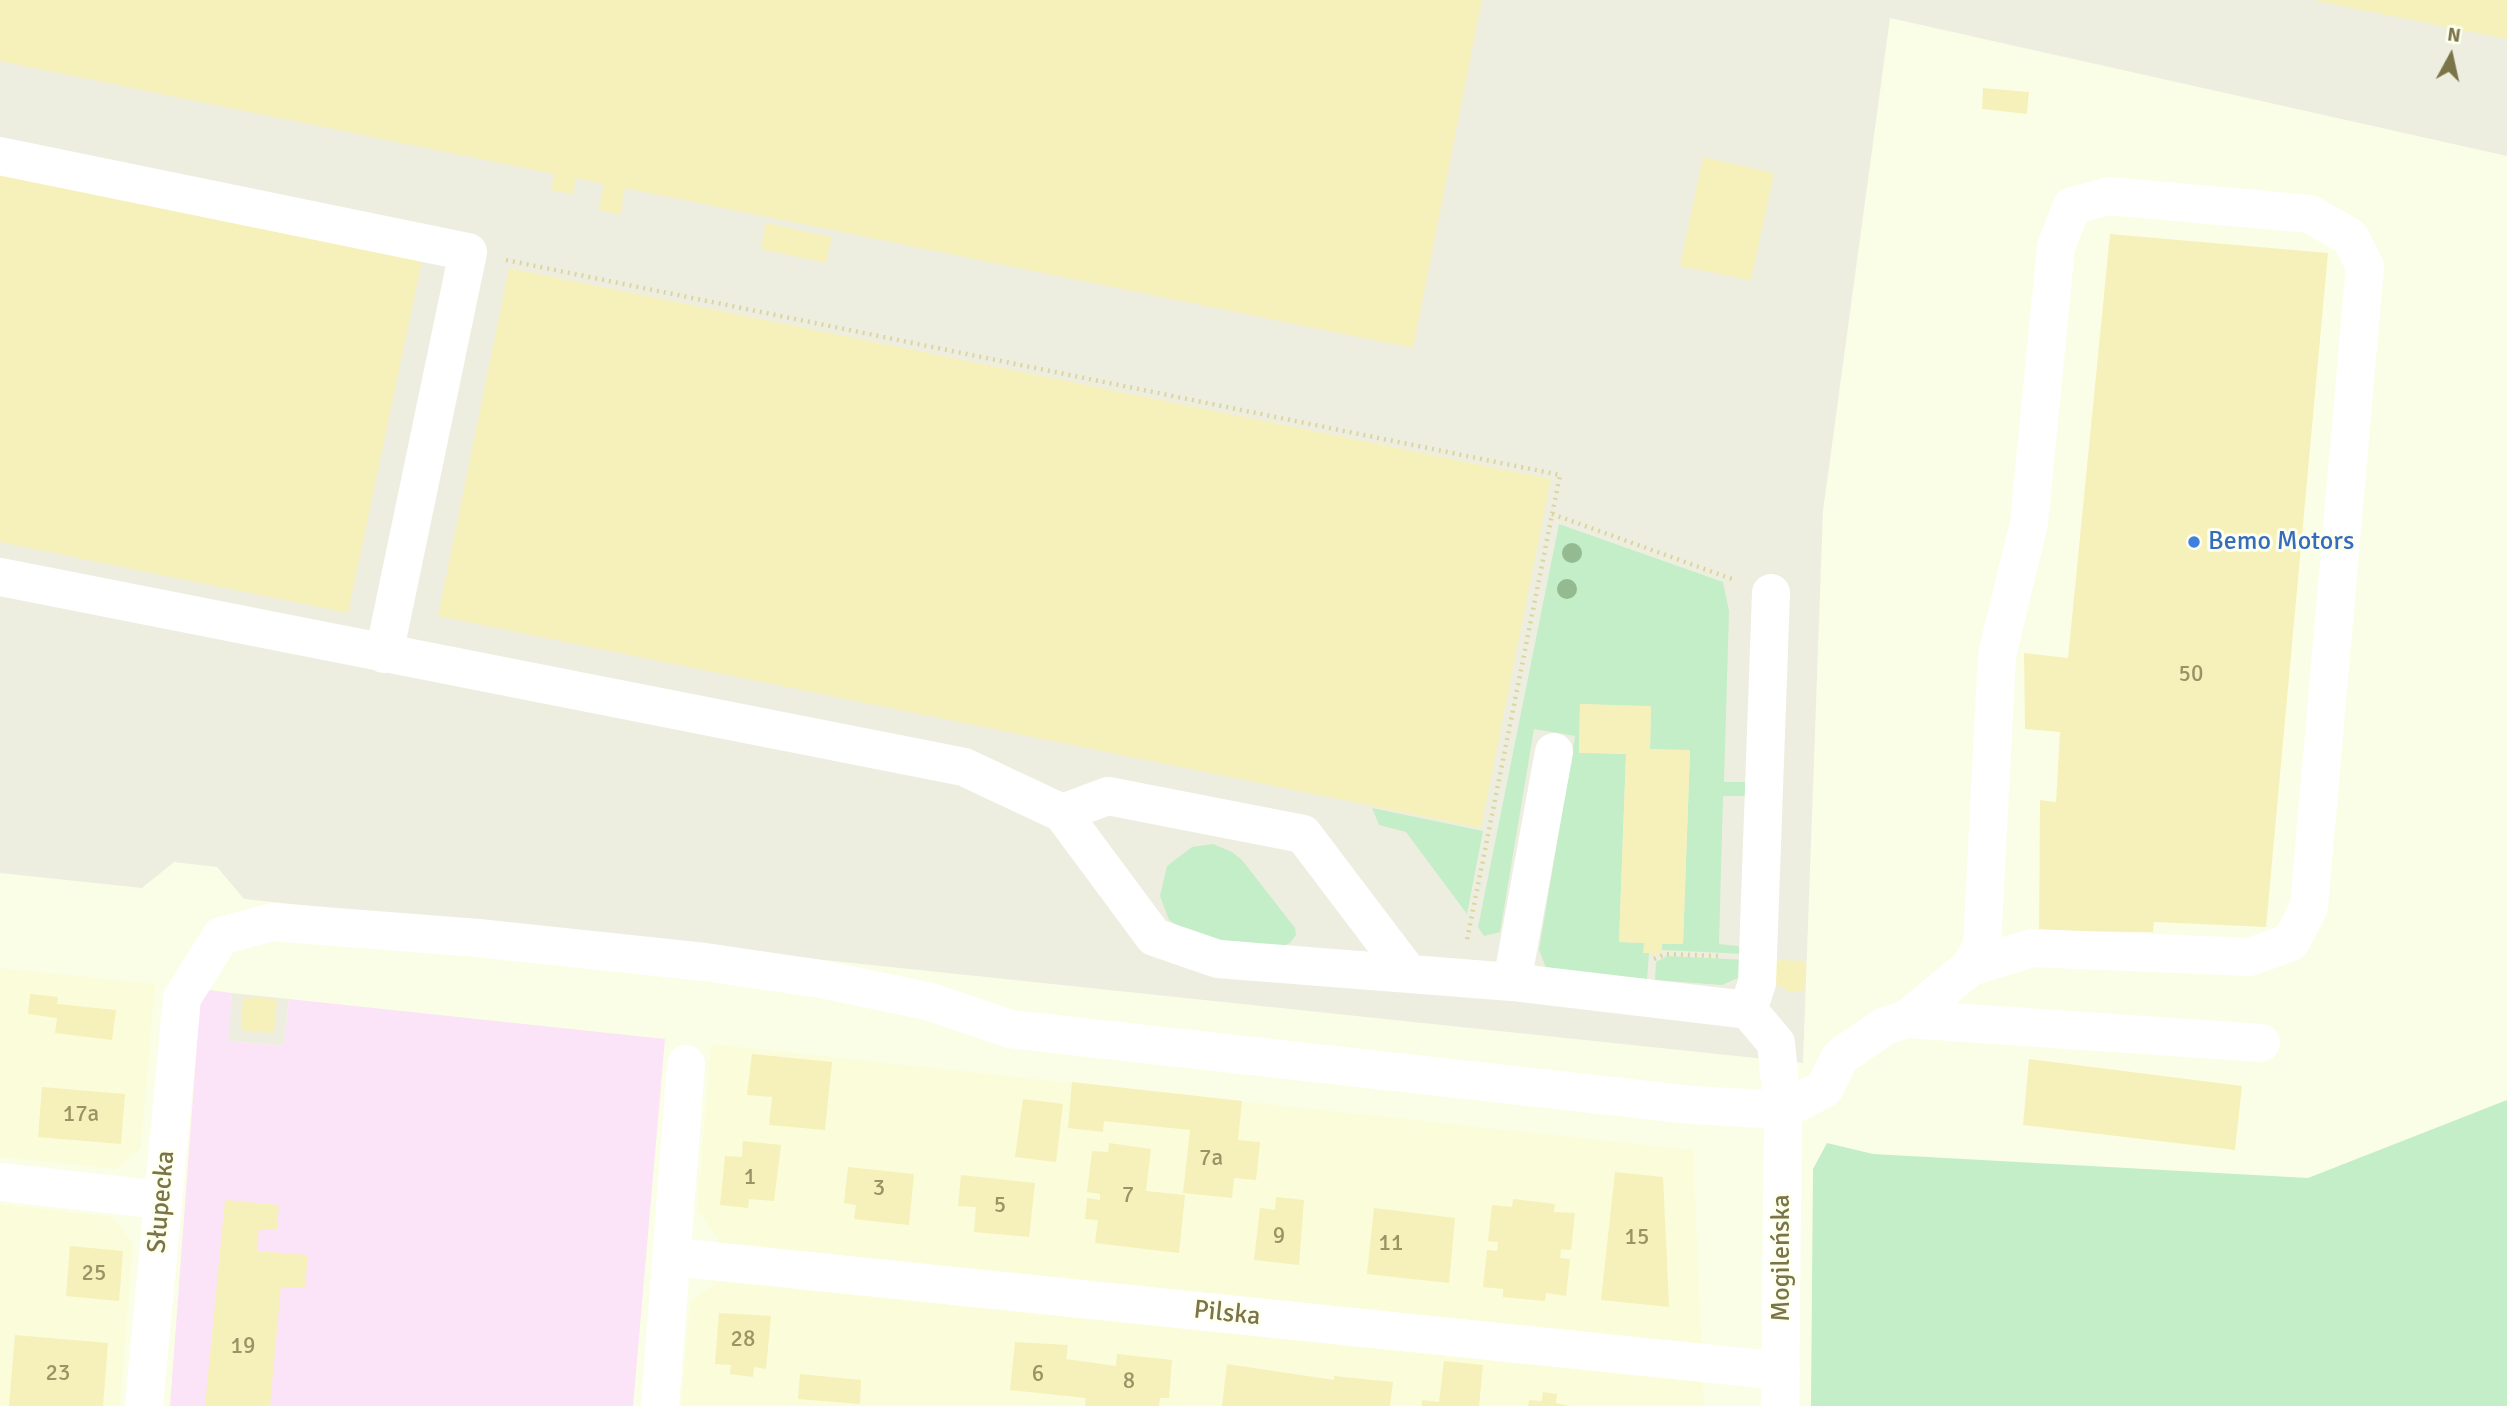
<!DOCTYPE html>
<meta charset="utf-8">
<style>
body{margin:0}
#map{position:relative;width:2507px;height:1406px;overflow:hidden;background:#fbfee6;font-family:Signika,sans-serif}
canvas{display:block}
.north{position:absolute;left:2416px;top:21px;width:70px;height:70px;-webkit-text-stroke:5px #fdffef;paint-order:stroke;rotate:8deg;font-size:19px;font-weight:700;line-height:28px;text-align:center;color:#7b7448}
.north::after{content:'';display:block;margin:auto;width:24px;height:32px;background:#7b7448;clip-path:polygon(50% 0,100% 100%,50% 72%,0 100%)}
</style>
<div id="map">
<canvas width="2507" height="1406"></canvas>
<div class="north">N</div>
</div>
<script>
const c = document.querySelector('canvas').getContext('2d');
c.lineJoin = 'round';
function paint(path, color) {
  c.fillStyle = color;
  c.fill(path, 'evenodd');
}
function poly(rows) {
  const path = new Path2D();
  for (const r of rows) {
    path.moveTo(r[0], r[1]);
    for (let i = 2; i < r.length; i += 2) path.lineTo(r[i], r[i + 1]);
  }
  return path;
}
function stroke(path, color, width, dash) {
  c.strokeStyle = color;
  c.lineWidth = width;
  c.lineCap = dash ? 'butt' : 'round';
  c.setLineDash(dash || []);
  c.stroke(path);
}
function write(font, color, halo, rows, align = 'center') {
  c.font = font + ' Signika,sans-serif';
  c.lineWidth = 6;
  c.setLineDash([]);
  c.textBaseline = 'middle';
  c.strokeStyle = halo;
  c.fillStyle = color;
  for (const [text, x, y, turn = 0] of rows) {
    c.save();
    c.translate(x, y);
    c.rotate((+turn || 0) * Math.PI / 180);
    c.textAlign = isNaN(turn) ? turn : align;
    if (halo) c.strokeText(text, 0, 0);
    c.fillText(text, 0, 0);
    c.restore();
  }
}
const residential = poly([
 [0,968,155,984,141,1148,116,1169,0,1157],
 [711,1044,1693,1150,1704,1406,681,1406,690,1302,712,1286,719,1240,697,1210],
 [0,1204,112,1217,133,1243,120,1406,0,1406]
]);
const industrial = poly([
 [0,0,2507,0,2507,156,1890,18,1823,511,1803,1063,244,899,217,867,174,862,142,888,0,873],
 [232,993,289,999,284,1046,227,1041]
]);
const education = poly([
 [201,989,232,993,228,1041,284,1046,289,999,665,1039,633,1406,170,1406]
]);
const green = poly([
 [1559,524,1723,582,1729,611,1724,782,1745,782,1745,796,1723,796,1719,944,1738,946,1745,954,1662,950,1662,944,1683,944,1690,751,1650,749,1651,707,1580,704,1579,752,1626,754,1619,942,1644,943,1644,952,1649,953,1647,979,1547,970,1539,950,1575,736,1534,729,1500,932,1484,936,1478,927],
 [1372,808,1483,831,1467,914,1406,832,1379,825],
 [1213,844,1232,852,1242,860,1295,928,1296,935,1290,943,1283,946,1195,937,1169,920,1160,896,1167,866,1192,847],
 [1667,956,1747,960,1738,978,1722,985,1655,980,1656,962],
 [2507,1100,2507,1406,1811,1406,1813,1169,1827,1143,1873,1154,2308,1178]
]);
const building = poly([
 [0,0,1482,0,1413,348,625,188,620,215,599,210,604,184,576,178,573,194,551,190,554,174,0,61],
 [2317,0,2507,0,2507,39,2317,1],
 [1983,88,2029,92,2027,114,1982,109],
 [1703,157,1774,173,1751,280,1680,266],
 [0,174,422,261,348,613,0,542],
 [766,223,832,237,826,263,761,249],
 [2110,234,2328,253,2266,927,2154,922,2153,932,2039,931,2040,800,2056,802,2060,732,2025,729,2024,653,2068,658],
 [509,268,1551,479,1481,828,438,616],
 [1580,704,1651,706,1650,749,1690,750,1683,944,1662,944,1661,953,1643,953,1644,943,1619,942,1626,754,1579,753],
 [1774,960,1806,961,1804,992,1790,992,1773,982],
 [30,994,58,997,57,1004,116,1010,112,1040,55,1033,57,1018,28,1014],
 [243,997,277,999,274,1033,241,1030],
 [752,1054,832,1062,825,1130,769,1125,772,1097,747,1095],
 [2029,1059,2242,1086,2235,1150,2023,1125],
 [1072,1082,1242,1101,1238,1140,1260,1142,1256,1180,1234,1178,1232,1198,1183,1193,1190,1130,1104,1121,1103,1132,1068,1128],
 [42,1087,125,1094,121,1144,38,1137],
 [1023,1099,1063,1104,1056,1162,1015,1157],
 [743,1141,781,1145,774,1201,749,1199,748,1208,720,1205,725,1156,742,1157],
 [1109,1143,1151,1149,1146,1191,1185,1195,1179,1253,1095,1243,1098,1220,1085,1219,1087,1198,1100,1200,1100,1194,1087,1192,1092,1151,1108,1152],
 [848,1167,914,1174,909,1225,854,1219,856,1205,844,1203],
 [1615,1172,1663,1177,1669,1307,1601,1300],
 [961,1175,1035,1183,1029,1237,974,1232,976,1207,958,1206],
 [1276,1197,1304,1200,1299,1265,1254,1260,1260,1208,1275,1210],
 [1513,1199,1555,1204,1554,1212,1575,1213,1571,1250,1561,1249,1560,1258,1570,1259,1566,1296,1546,1293,1545,1301,1503,1297,1503,1289,1483,1287,1487,1250,1497,1251,1498,1242,1488,1241,1492,1205,1512,1207],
 [225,1200,279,1205,277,1230,259,1229,257,1251,308,1255,305,1288,281,1287,270,1406,205,1406],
 [1374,1208,1455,1218,1449,1283,1367,1274],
 [70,1246,123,1251,119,1301,66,1296],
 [719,1313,771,1316,766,1369,754,1367,753,1377,730,1374,731,1365,715,1364],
 [15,1335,108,1343,103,1406,9,1406],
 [1015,1342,1068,1345,1066,1359,1116,1366,1117,1354,1172,1360,1169,1398,1160,1398,1159,1406,1085,1406,1086,1398,1010,1390],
 [1444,1361,1483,1365,1479,1406,1422,1406,1422,1400,1439,1402],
 [1227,1364,1334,1380,1334,1376,1393,1382,1390,1406,1222,1406],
 [800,1374,861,1380,860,1404,798,1399],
 [1543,1392,1557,1394,1556,1403,1569,1406,1528,1406,1529,1400,1542,1401]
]);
const path = poly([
 [506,260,1560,475,1467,940],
 [1552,514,1735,580],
 [1654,959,1665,954,1720,956]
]);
const minor = poly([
 [0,156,468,252,384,654],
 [0,577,964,767,1062,813,1154,937,1218,959,1512,982,1748,1010,1776,1043,1783,1110,1780,1406],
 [1062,813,1108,796,1303,834,1409,974],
 [1512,982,1554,752],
 [1748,1010,1757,983,1771,593],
 [1907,1019,1970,967,2032,948,2250,957,2291,942,2309,907,2365,266,2350,237,2310,214,2109,196,2072,206,2056,247,2029,523,1997,655,1982,946,1970,967],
 [0,1182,161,1200],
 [673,1257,1781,1371],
 [144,1406,182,998,221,936,272,922,478,938,705,962,821,979,931,1002,1010,1029,1692,1105,1783,1110,1824,1089,1840,1057,1885,1026,1907,1019,2261,1043],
 [660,1406,686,1064]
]);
const trees = [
 [1572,553],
 [1567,589]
];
const markers = [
 [2194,542,7,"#3f7fe0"]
];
const numberNames = [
 ["50",2191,675],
 ["17a",81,1115],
 ["7a",1211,1159],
 ["1",750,1178],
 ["3",879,1189],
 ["7",1128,1196],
 ["5",1000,1206],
 ["9",1279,1237],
 ["15",1637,1238],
 ["11",1391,1244],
 ["25",94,1274],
 ["28",743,1340],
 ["19",243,1347],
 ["23",58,1374],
 ["6",1038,1375],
 ["8",1129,1382]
];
const shopNames = [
 ["Bemo Motors",2208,542]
];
const streetNames = [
 ["Słupecka",162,1202,-85],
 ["Mogileńska",1782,1258,-90],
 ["Pilska",1227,1314,6]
];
paint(residential, '#fafcda');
paint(industrial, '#eeeee0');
paint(education, '#fbe3f8');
paint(green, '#c3eec7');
paint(building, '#f6f1bb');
stroke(path, '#dcd59e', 4.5, [2, 5]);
stroke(minor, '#fff', 38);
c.fillStyle = '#93ba91';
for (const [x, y] of trees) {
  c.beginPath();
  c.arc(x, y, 10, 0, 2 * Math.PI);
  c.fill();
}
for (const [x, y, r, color] of markers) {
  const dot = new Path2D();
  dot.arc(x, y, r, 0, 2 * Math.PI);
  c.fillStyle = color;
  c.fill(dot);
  stroke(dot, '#fdffef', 2.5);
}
write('23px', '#9a9365', null, numberNames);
write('26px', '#366cbe', '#fdffef', shopNames, 'left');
write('26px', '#7b7448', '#fdffef', streetNames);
</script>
